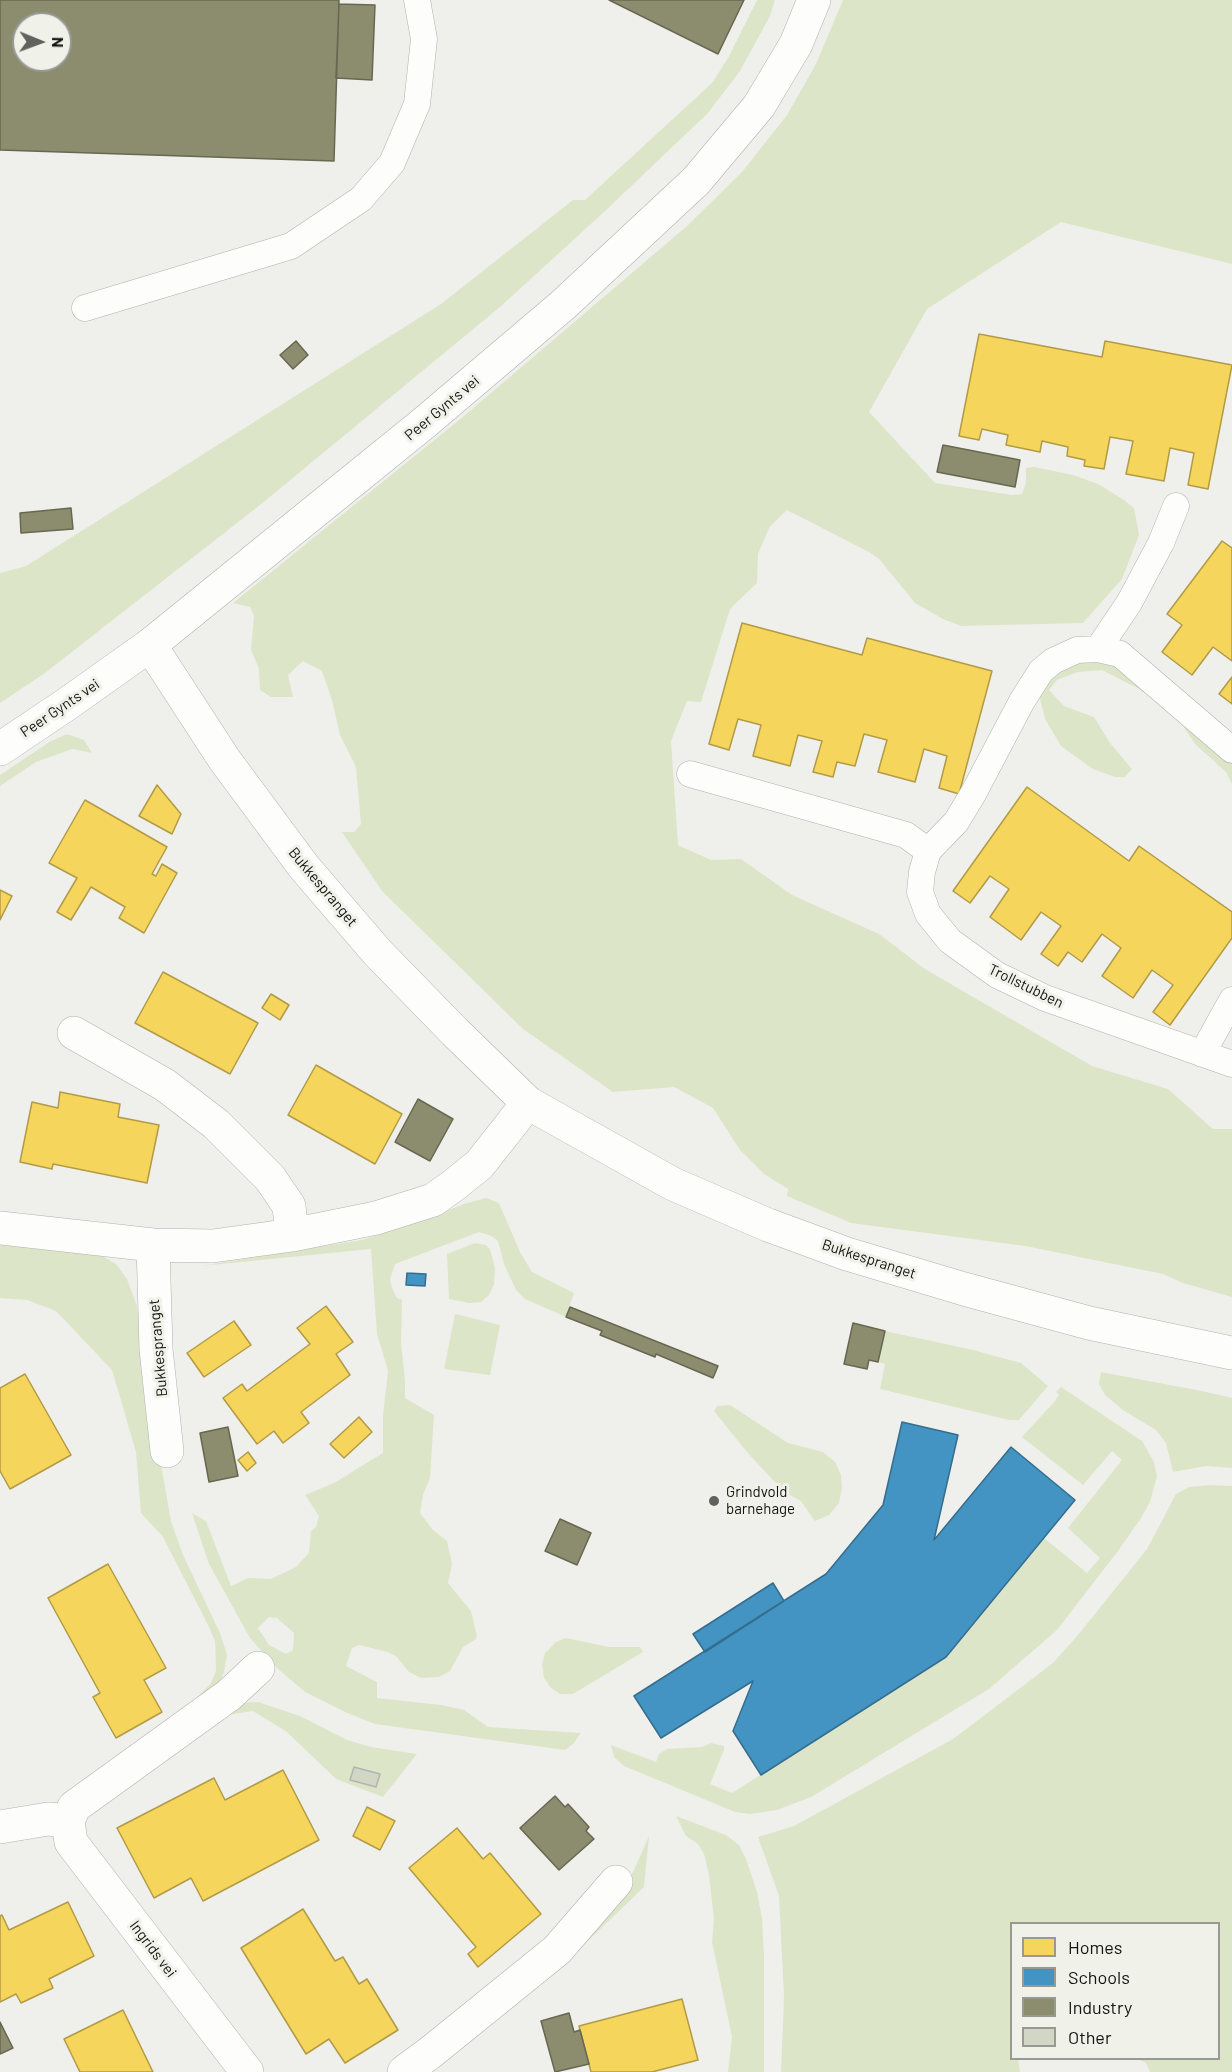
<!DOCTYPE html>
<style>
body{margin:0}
#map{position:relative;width:1232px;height:2072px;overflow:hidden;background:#eff0ec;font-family:Barlow,sans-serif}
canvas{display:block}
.legend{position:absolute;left:1010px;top:1922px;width:210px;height:138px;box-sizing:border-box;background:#f0f2ea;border:2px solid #989993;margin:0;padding:8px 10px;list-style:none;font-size:18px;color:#141411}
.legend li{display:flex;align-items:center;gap:12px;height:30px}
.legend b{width:30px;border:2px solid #989993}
.north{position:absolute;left:12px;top:12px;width:60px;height:60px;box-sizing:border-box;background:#f0f2ea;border:2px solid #989993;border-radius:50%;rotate:91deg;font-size:16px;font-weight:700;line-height:24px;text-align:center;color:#141411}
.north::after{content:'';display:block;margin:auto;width:21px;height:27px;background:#61615e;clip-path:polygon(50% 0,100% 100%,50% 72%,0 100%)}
</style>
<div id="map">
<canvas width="1232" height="2072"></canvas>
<ul class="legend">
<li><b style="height:16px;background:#f6d55c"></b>Homes</li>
<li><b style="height:16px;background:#4393c3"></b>Schools</li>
<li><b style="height:16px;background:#8c8c6e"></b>Industry</li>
<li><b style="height:16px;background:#d1d6c5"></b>Other</li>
</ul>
<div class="north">N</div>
</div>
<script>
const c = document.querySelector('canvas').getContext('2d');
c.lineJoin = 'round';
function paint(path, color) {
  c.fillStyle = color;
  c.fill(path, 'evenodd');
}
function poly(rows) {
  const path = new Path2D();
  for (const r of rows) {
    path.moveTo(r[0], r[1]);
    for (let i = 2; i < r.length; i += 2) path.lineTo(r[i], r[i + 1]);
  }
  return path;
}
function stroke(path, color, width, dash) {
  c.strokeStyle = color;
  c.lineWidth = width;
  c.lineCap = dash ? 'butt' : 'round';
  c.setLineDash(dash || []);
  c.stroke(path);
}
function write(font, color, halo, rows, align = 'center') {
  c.font = font + ' Barlow,sans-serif';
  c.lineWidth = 6;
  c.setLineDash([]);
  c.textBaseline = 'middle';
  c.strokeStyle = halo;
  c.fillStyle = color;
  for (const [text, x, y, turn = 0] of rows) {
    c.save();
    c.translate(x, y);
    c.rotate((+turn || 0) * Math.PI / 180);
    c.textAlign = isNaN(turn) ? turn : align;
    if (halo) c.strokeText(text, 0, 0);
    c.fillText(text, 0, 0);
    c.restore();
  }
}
const green = poly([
 [757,0,775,0,770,16,740,71,708,113,604,212,500,307,260,505,45,673,0,703,0,573,26,566,441,304,573,200,585,200,712,83,728,58],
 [843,0,1232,0,1232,264,1061,222,927,309,869,412,935,483,1012,495,1022,494,1026,482,1026,468,1034,467,1073,475,1098,484,1124,500,1134,508,1139,535,1122,579,1083,623,961,626,943,619,915,603,879,559,869,552,787,510,769,528,758,554,757,583,730,609,701,702,687,701,671,741,678,845,711,860,741,859,792,895,879,934,925,969,1092,1066,1168,1089,1213,1129,1232,1129,1232,1297,1183,1283,1163,1274,1025,1246,851,1223,787,1196,788,1189,764,1174,740,1150,713,1108,674,1087,613,1092,523,1029,382,891,342,832,354,832,361,824,356,767,340,735,332,700,322,671,303,661,288,675,293,697,271,697,260,690,259,669,251,650,254,616,250,607,233,603,464,416,687,226,742,172,787,115,816,64],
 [1086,661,1113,665,1132,675,1232,763,1232,784,1226,772,1195,744,1180,721,1162,704,1139,689,1102,670,1078,672,1057,680,1049,690,1064,706,1094,717,1110,743,1132,769,1125,777,1115,777,1093,769,1061,746,1045,719,1039,695,1058,670],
 [67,734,84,740,92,753,72,749,36,762,0,786,0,775,51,741],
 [486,1198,499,1203,520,1252,532,1272,574,1293,566,1317,525,1299,516,1290,504,1264,498,1241,491,1236,479,1232,395,1264,390,1279,392,1288,397,1298,402,1300,401,1343,405,1380,405,1398,434,1415,430,1478,423,1495,420,1513,432,1529,447,1541,452,1564,448,1583,471,1611,477,1636,476,1639,463,1647,450,1671,439,1677,421,1678,409,1672,396,1656,388,1652,359,1645,352,1648,346,1666,377,1682,377,1698,441,1705,464,1710,488,1727,581,1733,573,1744,565,1750,375,1724,345,1712,305,1692,278,1669,250,1638,209,1564,192,1513,206,1521,231,1586,248,1578,271,1579,296,1567,309,1553,311,1531,316,1527,319,1516,305,1495,334,1483,383,1453,383,1415,388,1371,377,1334,371,1249,201,1266,362,1240,413,1224,464,1204],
 [269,1617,277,1618,294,1633,293,1650,286,1654,269,1645,258,1628],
 [0,1240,99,1254,116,1264,127,1279,137,1306,146,1379,171,1521,183,1555,220,1633,227,1655,224,1672,218,1687,189,1706,211,1683,216,1671,215,1641,208,1625,163,1537,141,1513,136,1452,112,1370,56,1311,27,1300,0,1298],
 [475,1243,486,1245,490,1249,495,1268,494,1285,489,1295,481,1302,469,1303,449,1299,447,1254],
 [455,1314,500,1325,490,1375,444,1369],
 [885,1331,973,1350,1021,1363,1048,1386,1019,1420,1009,1420,880,1389,885,1364,878,1362],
 [1101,1372,1202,1391,1232,1398,1232,1468,1206,1466,1173,1472,1166,1443,1156,1430,1123,1410,1105,1395,1099,1384],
 [1061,1387,1142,1441,1154,1462,1157,1476,1150,1502,1141,1518,1118,1551,1057,1630,989,1689,811,1797,777,1810,750,1814,735,1812,624,1766,614,1757,611,1745,656,1762,659,1754,667,1749,702,1747,711,1743,724,1746,724,1750,710,1784,732,1793,946,1657,1044,1538,1087,1573,1100,1558,1068,1528,1122,1460,1112,1451,1083,1485,1022,1437,1055,1401,1059,1395,1056,1392],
 [730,1405,788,1443,823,1452,835,1462,841,1475,842,1487,839,1503,829,1515,815,1521,801,1501,784,1492,746,1451,714,1411,717,1406],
 [1211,1485,1232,1486,1232,2072,1150,2072,1146,2063,1137,2059,1218,2058,1218,1924,1012,1924,1012,2058,1018,2059,1020,2072,781,2072,784,1997,779,1896,758,1837,794,1826,953,1739,1053,1663,1078,1635,1147,1549,1176,1494,1189,1487],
 [566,1638,609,1647,640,1647,643,1652,573,1694,560,1694,551,1688,544,1678,542,1664,545,1653,556,1642],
 [258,1702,300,1716,347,1740,371,1747,417,1754,383,1797,336,1779,287,1732,253,1711,226,1715,237,1703],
 [354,1767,380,1775,376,1787,351,1780],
 [676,1816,726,1835,739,1845,746,1859,757,1892,762,1918,764,1955,764,2072,728,2072,732,2037,712,1942,714,1919,709,1875,704,1854,698,1844,686,1836],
 [649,1836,644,1887,567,1961,620,1894,634,1870]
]);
const homes = poly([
 [979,334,1102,357,1105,341,1232,365,1208,489,1188,485,1194,453,1170,448,1164,481,1126,474,1133,441,1110,437,1104,469,1084,466,1085,460,1067,456,1068,447,1042,441,1040,452,1006,445,1008,435,982,429,979,440,959,436,979,334],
 [1222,541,1232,548,1232,661,1213,647,1192,675,1162,652,1182,625,1167,614,1222,541],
 [742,623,862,655,867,638,992,671,959,794,939,788,947,756,924,749,915,782,878,772,887,740,864,734,855,766,837,762,833,777,813,772,822,741,798,735,790,766,753,756,761,725,738,719,729,750,709,744,742,623],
 [1232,677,1232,704,1219,694,1232,677],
 [157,785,181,814,172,834,139,816,157,785],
 [1027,787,1129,861,1139,846,1232,912,1232,938,1170,1025,1153,1012,1173,985,1152,970,1133,998,1102,976,1121,948,1102,934,1082,962,1068,952,1058,966,1041,954,1061,926,1041,912,1021,940,990,917,1009,889,990,876,970,903,953,891,1027,787],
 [85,800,167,847,152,874,156,876,162,864,177,873,144,933,119,918,125,907,91,887,71,920,57,912,77,878,49,863,85,800],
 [0,890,12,896,0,920,0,890],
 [163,972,258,1023,230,1074,135,1023,163,972],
 [271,994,289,1005,280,1020,262,1008,271,994],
 [316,1065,402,1114,375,1164,288,1115,316,1065],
 [60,1092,120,1104,118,1117,159,1125,147,1183,53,1164,52,1169,20,1162,32,1102,58,1108,60,1092],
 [326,1306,353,1342,336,1354,350,1375,301,1412,309,1423,283,1443,274,1431,257,1444,223,1398,242,1384,247,1391,310,1344,297,1328,326,1306],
 [234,1321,251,1345,204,1377,187,1353,234,1321],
 [25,1374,71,1455,10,1489,0,1471,0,1388,25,1374],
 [359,1417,372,1432,344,1458,330,1444,359,1417],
 [248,1452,256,1463,247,1471,238,1460,248,1452],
 [108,1564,166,1668,144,1680,162,1712,116,1738,93,1697,100,1693,48,1598,108,1564],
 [283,1770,319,1840,203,1901,191,1878,154,1898,117,1828,214,1778,225,1800,283,1770],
 [367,1807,395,1821,380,1850,353,1836,367,1807],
 [457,1828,483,1859,490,1853,541,1914,478,1967,468,1954,476,1947,409,1868,457,1828],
 [68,1902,94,1956,49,1979,53,1988,21,2003,16,1994,0,2002,0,1916,2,1915,9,1930,68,1902],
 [303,1909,335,1961,343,1957,359,1984,367,1979,398,2030,345,2063,329,2039,306,2054,241,1948,303,1909],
 [682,1999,698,2060,652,2072,591,2072,579,2026,682,1999],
 [123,2010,153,2072,80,2072,64,2039,123,2010]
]);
const schools = poly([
 [407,1273,426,1274,425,1286,406,1285,407,1273],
 [902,1422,958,1435,934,1540,1011,1447,1075,1500,946,1657,761,1775,733,1731,753,1681,661,1738,634,1696,826,1574,883,1505,902,1422],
 [773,1583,784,1601,705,1652,693,1634,773,1583]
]);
const industry = poly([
 [0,0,339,0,334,161,0,150,0,0],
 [24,24,60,24,60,60,24,60,24,24],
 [609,0,744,0,718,54,609,0],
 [339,4,375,5,372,80,336,78,339,4],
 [296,341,308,355,293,369,280,355,296,341],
 [943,445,1020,460,1015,487,937,472,943,445],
 [71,508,73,529,21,533,20,513,71,508],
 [418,1099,453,1119,430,1161,395,1142,418,1099],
 [570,1307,718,1366,713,1378,656,1354,655,1357,600,1335,602,1331,566,1317,570,1307],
 [853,1323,885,1331,878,1362,869,1360,867,1369,844,1364,853,1323],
 [228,1427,238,1476,209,1482,200,1433,228,1427],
 [560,1519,591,1533,577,1565,545,1551,560,1519],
 [555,1796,565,1807,568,1804,589,1827,586,1831,594,1839,559,1870,520,1828,555,1796],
 [569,2013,574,2032,580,2030,589,2064,555,2072,541,2021,569,2013],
 [0,2022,13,2048,0,2054,0,2022]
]);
const building = poly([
 [354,1767,380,1774,376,1787,350,1780,354,1767]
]);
const lane = poly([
 [85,308,291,246,361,199,392,163,417,104,424,39,417,0],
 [1098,649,1120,654,1232,750],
 [690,774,906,835,928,851,922,872,920,892,928,914,950,941,997,975,1045,998,1232,1064],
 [928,851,956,822,973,794,1022,701,1041,671,1053,661,1077,650,1098,649,1129,603,1161,543,1176,506],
 [1202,1054,1232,1000]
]);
const street = poly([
 [150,645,224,759,304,867,378,953,455,1032,528,1103,673,1184,768,1225,847,1254,964,1289,1089,1323,1232,1353],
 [74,1033,165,1085,216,1124,270,1178,289,1206,292,1235],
 [0,1228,153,1245,213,1246,292,1235,376,1218,433,1200,454,1185,479,1165,528,1103],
 [153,1245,156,1349,167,1451],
 [0,1827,48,1819,68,1821],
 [247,2072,71,1842,68,1821,74,1807,229,1695,258,1668],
 [404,2072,431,2052,557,1950,616,1882]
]);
const secondary = poly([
 [0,749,67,704,150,645,424,423,563,305,696,181,759,106,796,44,814,0]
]);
const markers = [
 [714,1501,6,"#61615e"]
];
const streetNames = [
 ["Peer Gynts vei",442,408,-40],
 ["Peer Gynts vei",60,708,-34],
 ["Bukkespranget",323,887,50],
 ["Trollstubben",1026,986,26],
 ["Bukkespranget",869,1259,18],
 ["Bukkespranget",158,1348,-95],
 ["Ingrids vei",153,1949,53]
];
const poiNames = [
 ["Grindvold",726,1492],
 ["barnehage",726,1509]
];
paint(green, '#dde5c8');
paint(homes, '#f6d55c');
stroke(homes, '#b29b46', 1.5);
paint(schools, '#4393c3');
stroke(schools, '#356d8e', 1.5);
paint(industry, '#8c8c6e');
stroke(industry, '#686852', 1.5);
paint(building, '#d1d6c5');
stroke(building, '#b3b4b1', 1.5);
stroke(lane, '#b0b1ae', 27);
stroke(street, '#b0b1ae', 34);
stroke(secondary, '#b0b1ae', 34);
stroke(lane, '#fdfdfc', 26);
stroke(street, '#fdfdfc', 33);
stroke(secondary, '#fdfdfc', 33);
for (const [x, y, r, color] of markers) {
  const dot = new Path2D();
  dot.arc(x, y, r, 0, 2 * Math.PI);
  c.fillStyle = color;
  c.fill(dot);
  stroke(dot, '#f0f2ea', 2);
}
write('15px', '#141411', '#f0f2ea', streetNames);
write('15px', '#141411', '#f0f2ea', poiNames, 'left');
</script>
